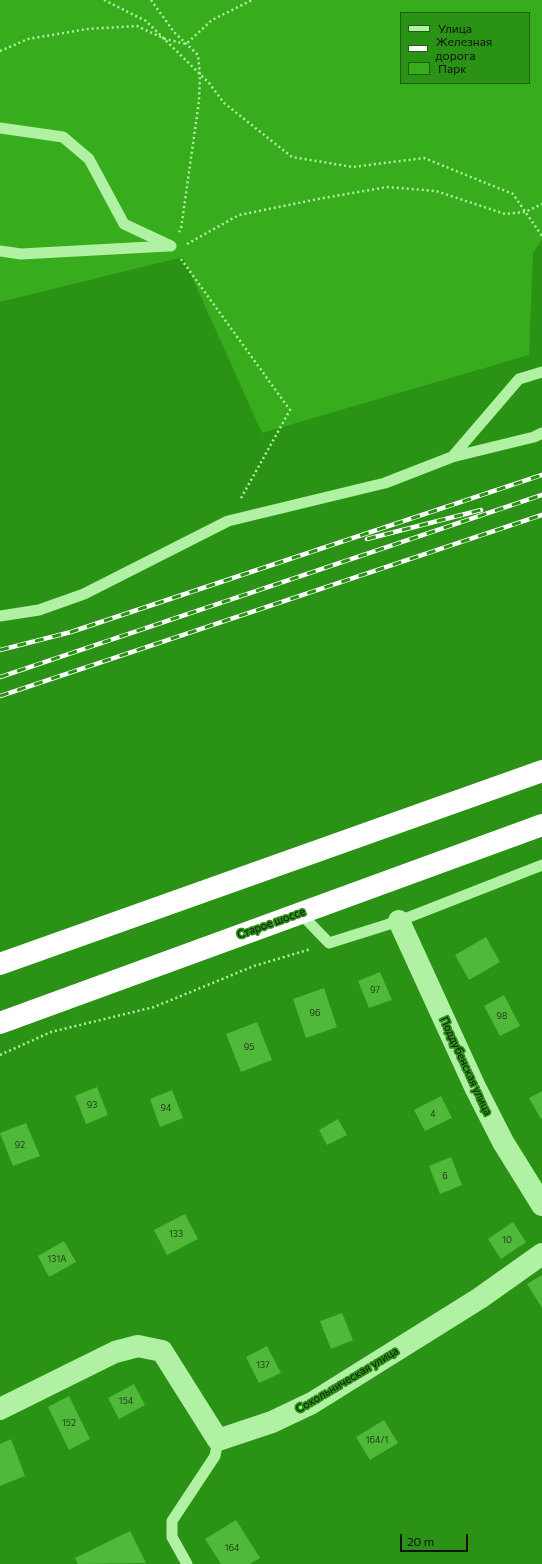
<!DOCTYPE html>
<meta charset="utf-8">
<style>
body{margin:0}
#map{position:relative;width:542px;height:1564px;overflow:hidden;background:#2a9215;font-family:Commissioner,sans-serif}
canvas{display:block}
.legend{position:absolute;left:400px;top:12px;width:130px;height:72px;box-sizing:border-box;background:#2a9215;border:1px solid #205e13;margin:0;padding:5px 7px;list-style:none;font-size:12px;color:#111}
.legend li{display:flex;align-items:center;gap:8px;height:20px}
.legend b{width:20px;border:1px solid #205e13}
.scale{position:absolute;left:400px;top:1534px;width:68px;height:18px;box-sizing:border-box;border:2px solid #111;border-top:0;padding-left:5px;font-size:12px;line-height:14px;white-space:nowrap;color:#111;-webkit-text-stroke:3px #2a9215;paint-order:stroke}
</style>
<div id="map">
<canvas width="542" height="1564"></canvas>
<ul class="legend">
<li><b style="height:5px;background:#b1f1a3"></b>Улица</li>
<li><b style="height:5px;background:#fff"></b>Железная дорога</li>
<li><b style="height:11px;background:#37ac1d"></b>Парк</li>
</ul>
<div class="scale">20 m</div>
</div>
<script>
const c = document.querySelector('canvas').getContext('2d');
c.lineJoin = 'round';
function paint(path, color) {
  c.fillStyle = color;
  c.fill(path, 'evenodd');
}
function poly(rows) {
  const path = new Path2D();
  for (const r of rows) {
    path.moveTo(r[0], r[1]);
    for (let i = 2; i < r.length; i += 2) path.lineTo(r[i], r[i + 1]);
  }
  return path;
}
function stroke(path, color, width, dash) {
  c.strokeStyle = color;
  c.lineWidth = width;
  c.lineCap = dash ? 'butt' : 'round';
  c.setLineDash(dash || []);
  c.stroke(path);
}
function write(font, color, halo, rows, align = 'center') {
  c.font = font + ' Commissioner,sans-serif';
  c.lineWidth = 3.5;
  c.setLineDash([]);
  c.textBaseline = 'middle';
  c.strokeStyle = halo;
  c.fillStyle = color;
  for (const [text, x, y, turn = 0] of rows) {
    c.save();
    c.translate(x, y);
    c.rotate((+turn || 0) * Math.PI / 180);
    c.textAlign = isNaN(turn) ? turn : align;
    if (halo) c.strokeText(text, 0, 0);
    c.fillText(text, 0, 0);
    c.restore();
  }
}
const green = poly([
 [0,0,542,0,542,240,533,253,529,355,262,433,183,257,0,302],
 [401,13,529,13,529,83,401,83]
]);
const building = poly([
 [486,937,500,962,469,980,455,955],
 [380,972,392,1000,369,1008,358,981],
 [324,988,337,1027,306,1038,293,999],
 [504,995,520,1026,500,1036,484,1006],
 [257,1022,272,1060,241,1072,226,1034],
 [97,1087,108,1115,86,1124,75,1096],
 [172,1090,183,1118,160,1127,150,1099],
 [542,1091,542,1118,541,1119,529,1098],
 [441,1096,452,1118,425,1131,414,1110],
 [338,1119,347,1135,327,1145,319,1130],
 [26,1123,40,1156,13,1166,0,1133],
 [451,1157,462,1185,440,1194,429,1166],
 [185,1214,198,1239,167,1255,154,1230],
 [513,1222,526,1242,501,1259,488,1239],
 [64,1241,76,1262,49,1277,38,1256],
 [542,1275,542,1308,527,1284],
 [342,1313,353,1340,331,1349,320,1321],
 [267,1346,281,1373,259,1383,246,1357],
 [134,1384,145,1405,119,1419,108,1398],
 [69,1396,90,1439,69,1450,48,1407],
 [384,1420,398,1443,370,1460,356,1437],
 [11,1439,25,1476,0,1486,0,1444],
 [236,1520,260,1558,250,1564,221,1564,205,1539],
 [130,1531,146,1563,78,1564,75,1558]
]);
const path = poly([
 [104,0,146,21,209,83,224,103,292,157,353,167,424,158,513,194,542,236],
 [151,0,174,32,198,55,200,75,199,101,181,229,179,232],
 [0,51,28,39,87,29,137,26,165,39,186,44,212,20,252,0],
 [187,244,239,215,318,199,387,187,436,191,505,214,525,212,542,204],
 [181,259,290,410,240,500],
 [0,1055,51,1032,154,1007,254,966,311,949]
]);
const lane = poly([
 [0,128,63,137,89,159,124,224,171,246],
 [0,251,21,254,168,246],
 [452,457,534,437,542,433],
 [0,616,39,610,84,594,228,521,385,483,452,457,519,379,542,372],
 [300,913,329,943,399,921,542,865],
 [187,1564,172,1537,172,1521,215,1456,218,1440]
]);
const street = poly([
 [399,921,475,1087,503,1142,542,1205],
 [0,1409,115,1352,138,1346,162,1351,218,1440,272,1422,312,1403,480,1298,542,1254]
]);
const highway = poly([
 [0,964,542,771],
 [0,1023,542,825]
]);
const rail = poly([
 [367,539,481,510],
 [0,650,71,632,542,475],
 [0,677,542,495],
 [0,696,542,515]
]);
const numberNames = [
 ["97",375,990],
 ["96",315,1013],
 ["98",502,1016],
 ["95",249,1047],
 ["93",92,1105],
 ["94",166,1108],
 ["4",433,1114],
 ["92",20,1145],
 ["6",445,1176],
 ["133",176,1234],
 ["10",507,1240],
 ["131А",57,1259],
 ["137",263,1365],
 ["154",126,1401],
 ["152",69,1423],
 ["164/1",377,1440],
 ["164",232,1548]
];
const streetNames = [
 ["Старое шоссе",271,923,-20],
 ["Поддубенская улица",466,1066,65],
 ["Сокольническая улица",347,1380,-31]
];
paint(green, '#37ac1d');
paint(building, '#50b939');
stroke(path, '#b1f1a3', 2.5, [2, 3]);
stroke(lane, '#b1f1a3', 11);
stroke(street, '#b1f1a3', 22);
stroke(highway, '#fff', 22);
stroke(rail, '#fff', 4.5);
stroke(rail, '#2a9215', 3, [9]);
write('9px', '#213b1b', null, numberNames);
write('11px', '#111', '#2a9215', streetNames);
</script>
